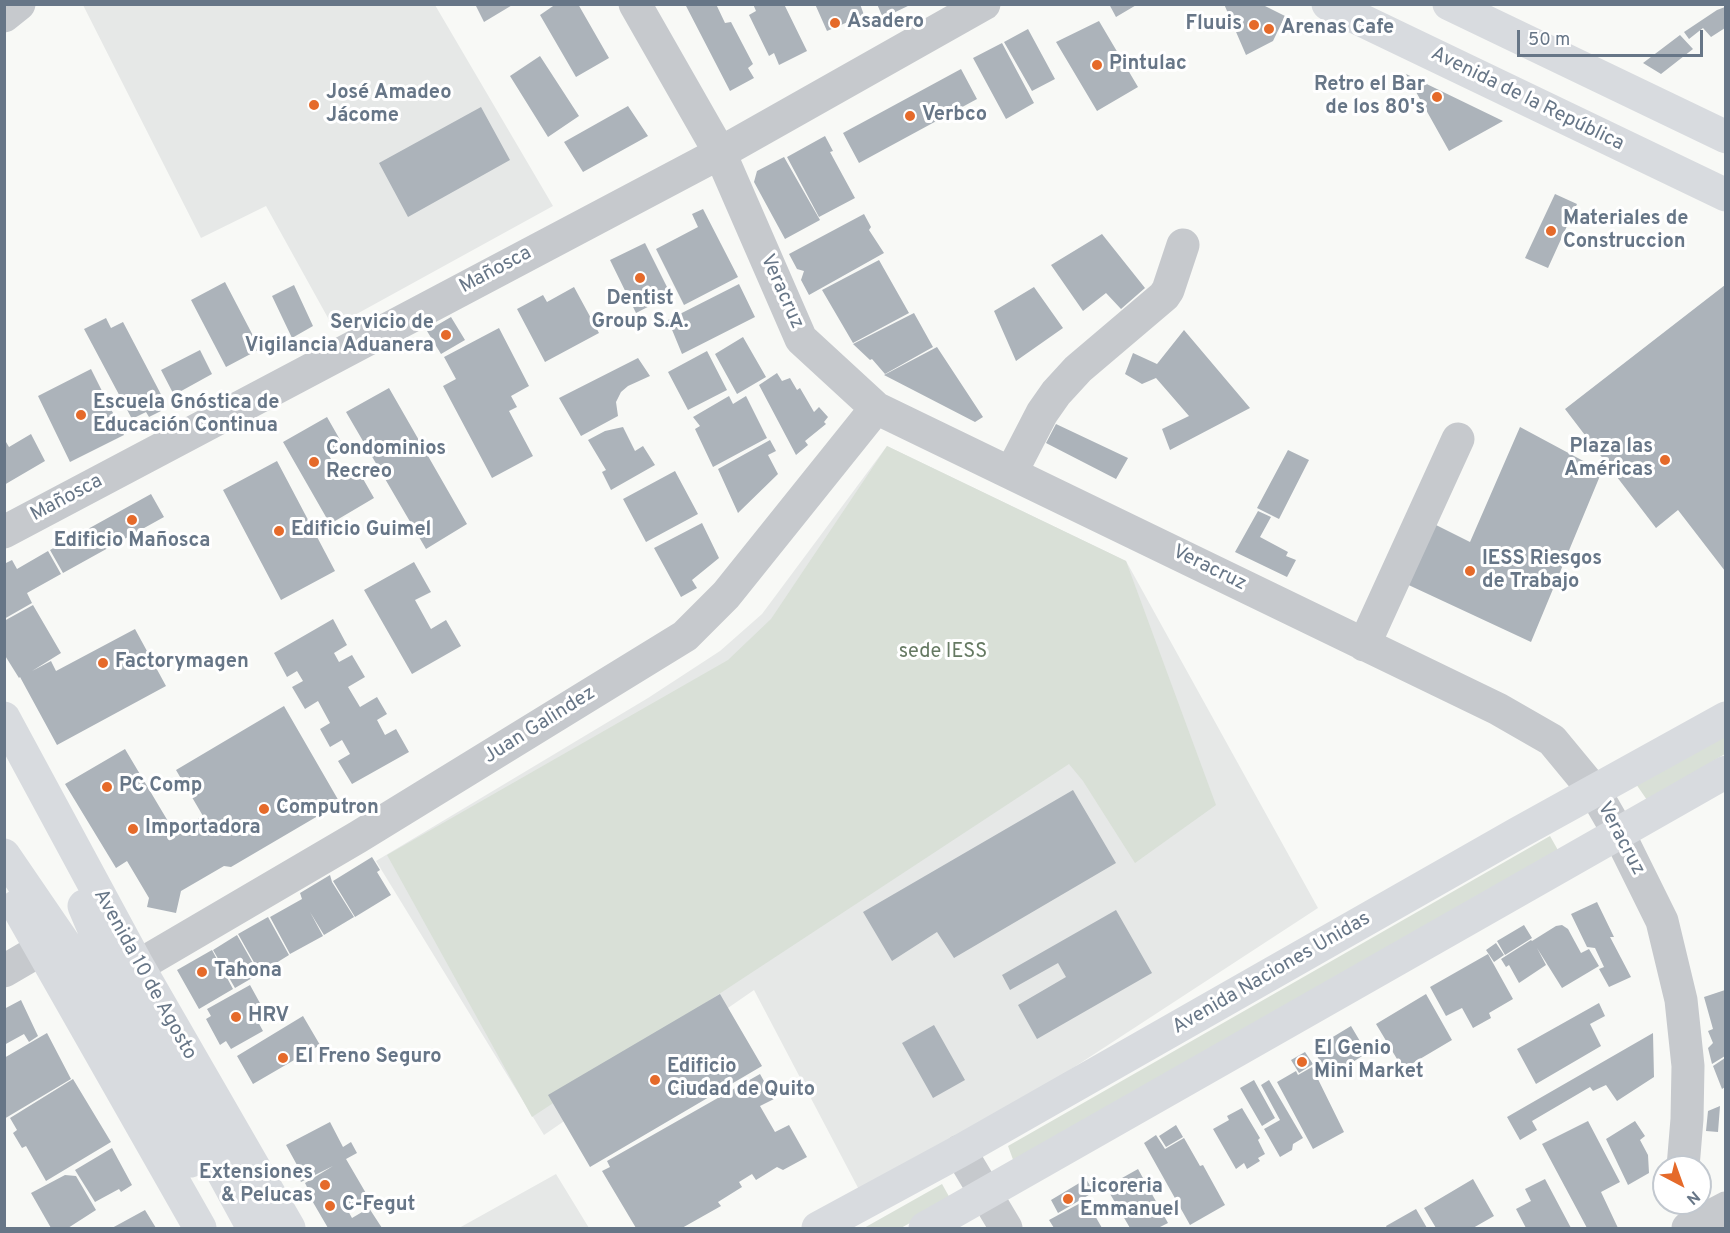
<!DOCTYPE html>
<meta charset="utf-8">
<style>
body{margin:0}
#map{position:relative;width:1730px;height:1233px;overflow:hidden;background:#f8f9f6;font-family:Overpass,sans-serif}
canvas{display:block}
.frame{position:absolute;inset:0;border:6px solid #677687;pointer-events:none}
.north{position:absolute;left:1652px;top:1155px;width:60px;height:60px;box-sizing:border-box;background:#fff;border:2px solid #c2c8cf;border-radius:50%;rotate:139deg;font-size:16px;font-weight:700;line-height:24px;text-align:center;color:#677687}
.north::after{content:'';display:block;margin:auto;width:21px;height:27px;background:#e56a2a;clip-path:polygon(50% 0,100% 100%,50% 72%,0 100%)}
.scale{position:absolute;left:1517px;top:30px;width:186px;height:27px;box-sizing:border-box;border:3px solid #677687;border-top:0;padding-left:8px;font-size:18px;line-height:21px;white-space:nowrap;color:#677687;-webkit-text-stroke:4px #fff;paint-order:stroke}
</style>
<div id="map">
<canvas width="1730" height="1233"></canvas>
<div class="frame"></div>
<div class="north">N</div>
<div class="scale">50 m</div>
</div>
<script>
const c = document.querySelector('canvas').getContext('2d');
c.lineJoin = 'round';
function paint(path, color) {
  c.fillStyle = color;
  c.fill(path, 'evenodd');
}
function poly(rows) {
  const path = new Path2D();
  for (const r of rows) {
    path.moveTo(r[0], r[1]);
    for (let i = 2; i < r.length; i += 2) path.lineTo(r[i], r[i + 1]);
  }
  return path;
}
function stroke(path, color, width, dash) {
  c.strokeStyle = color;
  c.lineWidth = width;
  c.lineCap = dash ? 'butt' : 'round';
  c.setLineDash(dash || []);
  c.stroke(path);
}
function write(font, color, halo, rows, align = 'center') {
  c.font = font + ' Overpass,sans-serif';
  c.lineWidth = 6;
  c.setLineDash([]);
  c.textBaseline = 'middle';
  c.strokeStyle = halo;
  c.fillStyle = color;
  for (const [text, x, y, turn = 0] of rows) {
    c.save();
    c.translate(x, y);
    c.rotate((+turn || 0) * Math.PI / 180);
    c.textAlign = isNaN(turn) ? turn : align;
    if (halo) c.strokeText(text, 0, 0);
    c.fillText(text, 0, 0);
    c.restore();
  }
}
const built = poly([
 [83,5,435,5,553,206,333,327,266,206,201,238],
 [887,446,1126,561,1318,908,866,1203,754,990,544,1135,376,861,648,698,720,651,762,614],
 [556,1174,589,1228,459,1228]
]);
const green = poly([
 [887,446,1126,561,1216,805,1135,863,1083,781,1069,764,532,1117,387,855,728,660,771,619],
 [1725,733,1725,754,1647,800,1636,784],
 [1550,836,1559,852,1015,1165,1008,1146],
 [942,1184,951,1200,901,1228,864,1228]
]);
const building = poly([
 [475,4,514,4,484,22],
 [556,4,578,4,609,58,576,77,540,15],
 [685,4,716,4,725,23,731,22,753,64,748,68,754,78,730,91],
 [753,4,784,4,807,51,779,65,774,53,769,56,749,15,756,11],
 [815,4,860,4,864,15,827,31],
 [877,4,912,4,883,18],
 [1109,4,1138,4,1116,17],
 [1224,4,1261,4,1285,16,1273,41,1246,55],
 [1725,7,1725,28,1711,37,1703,28,1689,39,1684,32,1717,10],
 [1099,21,1138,87,1097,111,1056,42],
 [1028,29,1055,79,1032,91,1004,42],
 [1680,35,1693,49,1661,74,1643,63],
 [1002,43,1034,103,1006,119,973,58],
 [540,56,579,116,548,137,510,76],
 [961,69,977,99,859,163,843,133],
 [1406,74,1503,121,1449,151],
 [628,106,648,136,583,172,564,142],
 [481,107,510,160,408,217,379,163],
 [825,136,833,151,830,152,855,198,819,217,787,157],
 [784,157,820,220,785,239,754,182,757,171],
 [1555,194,1577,204,1548,268,1525,258],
 [703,209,738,277,684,305,656,249,698,227,692,214],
 [864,214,871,227,869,230,884,253,809,295,801,280,804,271,797,269,789,254],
 [1102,234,1145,288,1121,309,1106,293,1083,311,1051,265],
 [645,243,671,295,636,313,610,260],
 [879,260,909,313,853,343,822,290],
 [225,282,260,349,226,367,191,300],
 [739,284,755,317,682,354,668,320],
 [294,285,313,326,292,338,272,296],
 [1725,285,1725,571,1678,510,1656,528,1565,409],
 [574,287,599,333,545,362,517,309,543,295,547,302],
 [1034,287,1063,328,1016,361,994,311],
 [914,313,933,347,885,374,872,359,870,360,853,344],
 [451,317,465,340,441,354,427,331],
 [106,318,111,328,123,322,165,402,160,404,163,410,149,417,146,412,132,419,84,329],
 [499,328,529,386,511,396,517,407,509,411,533,456,492,478,443,386,456,379,444,357],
 [1184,330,1250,408,1170,450,1162,429,1189,416,1156,378,1142,384,1125,374,1133,353,1157,364],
 [743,337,766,377,737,394,715,354],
 [937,347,983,417,975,422,884,375],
 [200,350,212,374,174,395,161,370],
 [707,351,727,390,688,410,668,372],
 [638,358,650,376,628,386,621,392,616,402,618,416,581,436,559,398],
 [91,369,124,435,70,462,38,396],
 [777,373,782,381,790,378,797,390,800,388,814,412,819,407,828,417,824,422,826,424,805,441,808,445,796,455,759,385],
 [389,388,467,524,426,549,346,412],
 [729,396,733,404,746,396,767,438,713,467,695,429,700,426,693,417],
 [327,417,343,445,328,454,343,479,358,470,374,498,330,524,283,442],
 [1056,424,1128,458,1116,479,1046,443],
 [623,427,635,451,643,446,655,465,611,490,602,472,606,470,588,440,605,431],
 [1520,427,1602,471,1531,642,1400,581,1432,523,1470,542],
 [31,434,45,461,4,485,4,443,6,442,9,447],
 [770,440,776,451,768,455,778,474,738,513,718,469],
 [1288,450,1309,460,1279,519,1257,508],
 [277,461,335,571,281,600,223,490],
 [675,471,698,514,646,542,623,499],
 [151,494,164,517,63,573,50,550],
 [1258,511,1271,517,1260,537,1288,552,1286,556,1296,560,1287,577,1235,552],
 [702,523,719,558,692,580,697,588,681,597,654,548],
 [48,551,61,574,27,593,32,603,4,619,4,564,12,560,17,569],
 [414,562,431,592,415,600,431,629,446,620,461,646,412,674,364,590],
 [33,605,61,653,32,671,51,661,56,671,135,629,166,686,57,745,20,677,19,678,4,654,4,621],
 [333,619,347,645,334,653,339,662,352,655,365,677,348,687,360,707,377,697,387,714,377,720,385,735,396,729,409,752,352,784,338,761,350,754,342,740,330,747,320,729,330,723,318,701,305,709,292,687,303,681,297,671,287,677,274,653],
 [284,706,340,803,231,867,224,866,181,891,176,913,147,907,149,898,127,861,116,868,65,784,125,749,175,833,203,816,176,770],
 [1073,790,1116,863,954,958,937,932,892,961,863,912],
 [372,857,380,870,377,872,391,895,355,917,333,881],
 [330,875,332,882,354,917,324,935,310,912,323,936,290,954,270,917,302,899,300,893],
 [1597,902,1614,937,1610,937,1631,977,1609,987,1599,969,1604,967,1595,948,1587,947,1571,914],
 [1116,910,1152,973,1037,1039,1018,1005,1066,977,1058,963,1010,990,1002,975],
 [268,917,289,955,260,973,238,934],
 [1524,925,1532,938,1505,955,1497,941],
 [1562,925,1568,929,1581,953,1589,949,1599,966,1562,988,1537,948,1546,965,1519,983,1509,965,1506,967,1501,959,1531,940,1532,941,1556,926],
 [237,935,259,974,235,988,213,950],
 [1496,943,1504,955,1494,962,1486,950],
 [212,950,233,989,199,1009,177,970],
 [1488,954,1513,999,1489,1013,1491,1018,1473,1028,1462,1008,1446,1016,1430,987],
 [250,985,266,1014,257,1020,263,1031,231,1049,226,1041,220,1045,206,1019,211,1016,207,1009],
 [1725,990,1725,1056,1712,1064,1708,1048,1713,1043,1708,1031,1713,1029,1704,997],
 [720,994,762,1066,590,1167,548,1095],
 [1426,994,1452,1040,1403,1069,1376,1024],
 [21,1000,38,1036,29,1042,24,1034,4,1045,4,1009],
 [1599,1003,1605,1016,1590,1024,1601,1046,1536,1084,1517,1049],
 [303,1016,320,1045,253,1084,237,1056],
 [934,1025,965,1080,933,1098,902,1043],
 [1351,1026,1367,1053,1329,1077,1313,1049],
 [47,1033,71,1079,4,1119,4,1058],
 [1653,1033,1654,1077,1617,1101,1606,1085,1593,1091,1590,1087,1532,1121,1537,1130,1520,1140,1507,1117],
 [1305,1052,1313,1064,1299,1073,1291,1060],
 [1725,1058,1725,1087,1722,1089,1713,1066],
 [1312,1067,1344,1132,1313,1149,1277,1082,1296,1071,1298,1075],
 [760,1074,774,1099,760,1106,775,1132,789,1125,807,1157,783,1170,777,1167,756,1180,752,1174,739,1182,742,1187,718,1202,721,1206,682,1228,636,1228,602,1171,610,1167,607,1161],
 [73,1079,111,1142,46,1181,26,1146,22,1148,13,1133,17,1130,10,1118],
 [1254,1080,1275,1118,1262,1126,1240,1088],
 [1269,1080,1303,1138,1293,1144,1292,1150,1280,1157,1264,1129,1280,1120,1261,1085],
 [1720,1106,1718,1132,1706,1131,1708,1111],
 [1242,1108,1260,1138,1258,1140,1265,1154,1258,1158,1260,1161,1247,1169,1244,1163,1236,1169,1213,1129,1229,1120,1227,1116],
 [1588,1121,1620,1182,1601,1192,1618,1228,1587,1228,1542,1144],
 [1635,1121,1645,1136,1640,1140,1648,1155,1649,1173,1628,1185,1606,1139],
 [330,1122,343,1147,351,1142,357,1153,346,1159,367,1195,347,1209,352,1218,369,1208,382,1228,328,1228,307,1192,309,1191,305,1183,333,1166,301,1182,293,1167,297,1165,286,1145],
 [1176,1125,1183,1137,1166,1147,1159,1136],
 [1156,1135,1165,1149,1184,1138,1200,1166,1203,1165,1225,1205,1190,1225,1144,1143],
 [112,1148,132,1185,121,1192,119,1189,95,1202,75,1170],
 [1138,1169,1168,1223,1158,1228,1130,1228,1106,1187],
 [65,1175,76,1176,96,1210,68,1228,51,1228,31,1193],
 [1086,1179,1094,1192,1058,1213,1051,1200],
 [1473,1179,1494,1216,1473,1228,1436,1228,1424,1208],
 [1545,1179,1571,1228,1526,1228,1516,1209,1531,1201,1525,1189],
 [1086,1200,1102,1228,1054,1228,1049,1220],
 [1416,1209,1427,1228,1387,1228,1386,1226],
 [145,1210,156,1228,112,1228]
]);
const minor = poly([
 [635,4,720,153,801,339,876,408,1498,709,1552,740,1595,792,1618,832,1662,921,1681,1000,1688,1066,1687,1119,1683,1167],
 [4,16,19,4],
 [1011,473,1042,413,1056,393,1078,369,1164,296,1168,290,1183,245],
 [4,532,720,153,984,4],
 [1364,645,1458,439],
 [138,966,358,837,685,636,726,595,876,408],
 [4,971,40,950],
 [960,1151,1006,1228],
 [1688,1228,1726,1208]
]);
const major = poly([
 [1328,4,1726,195],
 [1449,4,1726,137],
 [4,718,138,966,289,1228],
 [4,855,86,975,191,1161],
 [17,906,200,1228],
 [84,906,107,960,253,1228],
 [818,1228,960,1151,1518,833,1726,718],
 [925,1228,1726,772]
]);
const markers = [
 [835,23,6,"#e56a2a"],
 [1254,25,6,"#e56a2a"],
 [1269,29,6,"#e56a2a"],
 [1097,65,6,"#e56a2a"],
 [1437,97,6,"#e56a2a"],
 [314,105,6,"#e56a2a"],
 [910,116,6,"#e56a2a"],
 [1551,231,6,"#e56a2a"],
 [640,278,6,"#e56a2a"],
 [446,335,6,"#e56a2a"],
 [81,415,6,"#e56a2a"],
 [1665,460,6,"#e56a2a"],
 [314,462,6,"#e56a2a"],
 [132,520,6,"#e56a2a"],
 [279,531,6,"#e56a2a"],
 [1470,571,6,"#e56a2a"],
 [103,663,6,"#e56a2a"],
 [107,787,6,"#e56a2a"],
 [264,809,6,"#e56a2a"],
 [133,829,6,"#e56a2a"],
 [202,972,6,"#e56a2a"],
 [236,1017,6,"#e56a2a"],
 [283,1058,6,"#e56a2a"],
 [1302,1062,6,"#e56a2a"],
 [655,1080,6,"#e56a2a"],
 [325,1185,6,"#e56a2a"],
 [1068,1199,6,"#e56a2a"],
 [330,1206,6,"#e56a2a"]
];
const poiNames = [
 ["Asadero",847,23],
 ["Fluuis",1242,25,"right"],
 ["Arenas Cafe",1281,29],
 ["Pintulac",1109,65],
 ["Retro el Bar",1425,86,"right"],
 ["de los 80's",1425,109,"right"],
 ["José Amadeo",326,94],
 ["Jácome",326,117],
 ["Verbco",922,116],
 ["Materiales de",1563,220],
 ["Construccion",1563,243],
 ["Dentist",640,300,"center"],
 ["Group S.A.",640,323,"center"],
 ["Servicio de",434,324,"right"],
 ["Vigilancia Aduanera",434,347,"right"],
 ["Escuela Gnóstica de",93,404],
 ["Educación Continua",93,427],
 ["Plaza las",1653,448,"right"],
 ["Américas",1653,471,"right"],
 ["Condominios",326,450],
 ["Recreo",326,473],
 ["Edificio Guimel",291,531],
 ["Edificio Mañosca",132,542,"center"],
 ["IESS Riesgos",1482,560],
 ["de Trabajo",1482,583],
 ["Factorymagen",115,663],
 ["PC Comp",119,787],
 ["Computron",276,809],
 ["Importadora",145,829],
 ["Tahona",214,972],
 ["HRV",248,1017],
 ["El Genio",1314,1050],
 ["Mini Market",1314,1073],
 ["El Freno Seguro",295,1058],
 ["Edificio",667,1068],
 ["Ciudad de Quito",667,1091],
 ["Extensiones",313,1174,"right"],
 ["& Pelucas",313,1197,"right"],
 ["Licoreria",1080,1188],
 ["Emmanuel",1080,1211],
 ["C-Fegut",342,1206]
];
const streetNames = [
 ["Avenida de la República",1527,100,26],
 ["Mañosca",496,271,-28],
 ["Veracruz",781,292,66],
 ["Mañosca",67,499,-28],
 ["Veracruz",1209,569,26],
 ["Juan Galindez",540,726,-32],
 ["Veracruz",1620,839,62],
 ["Avenida Naciones Unidas",1272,974,-30],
 ["Avenida 10 de Agosto",144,975,61]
];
const parkNames = [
 ["sede IESS",943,653]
];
paint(built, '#e6e8e7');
paint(green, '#d9e0d7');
paint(building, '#acb3ba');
stroke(minor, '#c6c9cd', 33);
stroke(major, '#d8dbdf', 33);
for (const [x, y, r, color] of markers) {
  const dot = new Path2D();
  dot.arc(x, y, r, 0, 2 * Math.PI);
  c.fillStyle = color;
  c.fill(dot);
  stroke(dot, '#fff', 2);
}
write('bold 20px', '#677687', '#fff', poiNames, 'left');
write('20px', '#677687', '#fff', streetNames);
write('20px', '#657962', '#fff', parkNames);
</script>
